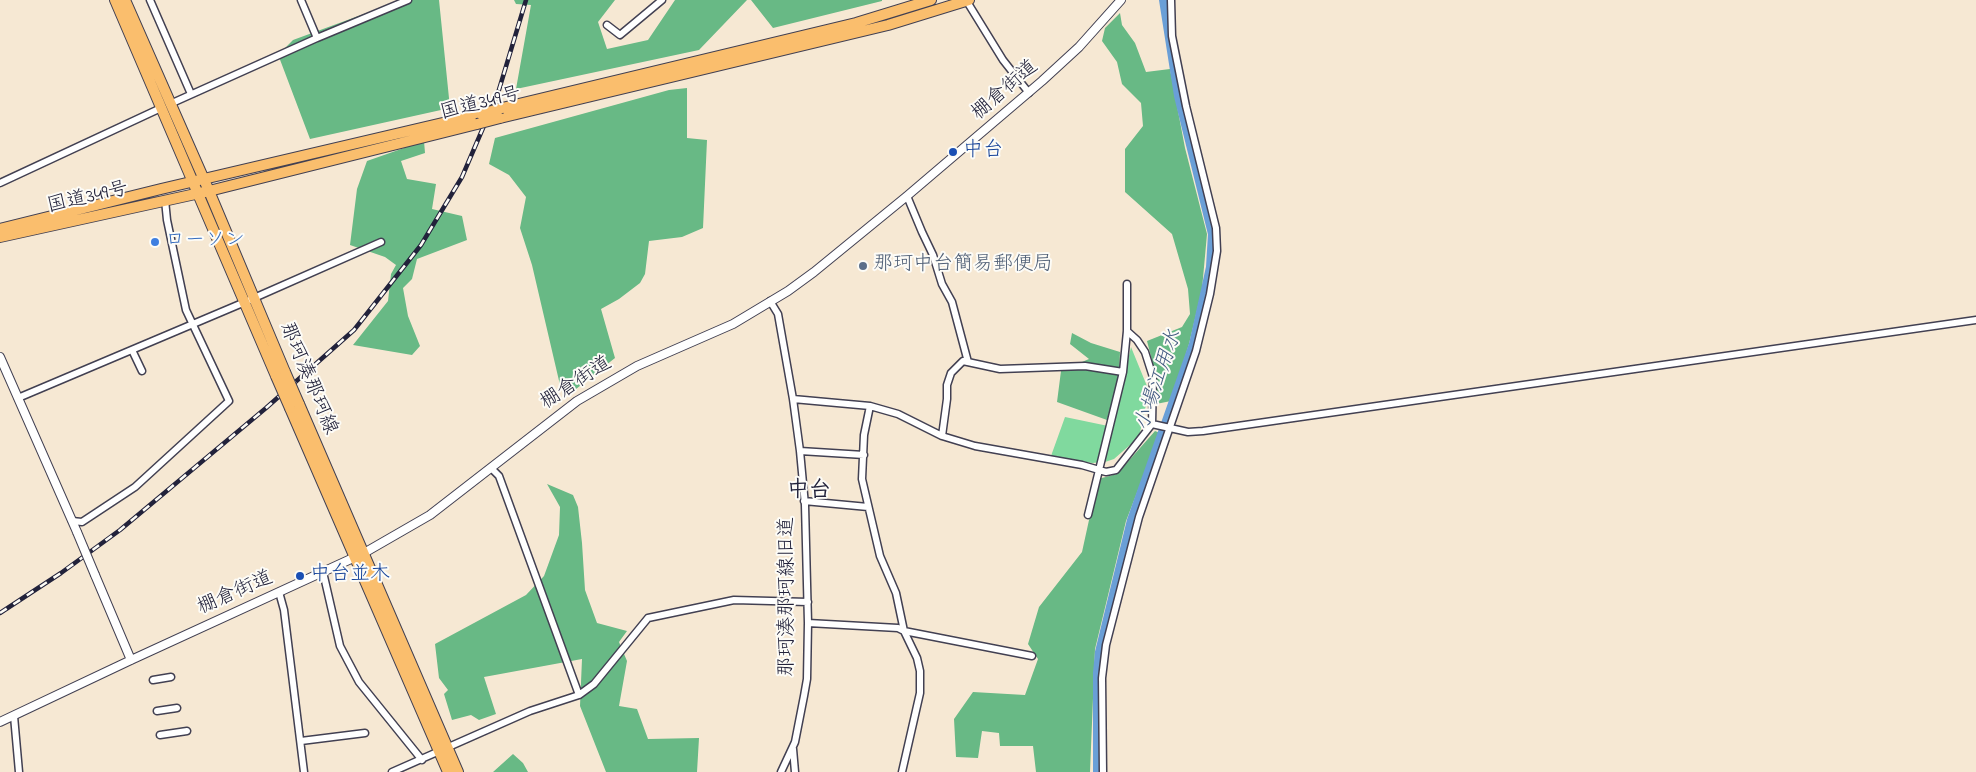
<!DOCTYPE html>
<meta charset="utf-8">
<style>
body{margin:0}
canvas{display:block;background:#f6e8d3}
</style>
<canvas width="1976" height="772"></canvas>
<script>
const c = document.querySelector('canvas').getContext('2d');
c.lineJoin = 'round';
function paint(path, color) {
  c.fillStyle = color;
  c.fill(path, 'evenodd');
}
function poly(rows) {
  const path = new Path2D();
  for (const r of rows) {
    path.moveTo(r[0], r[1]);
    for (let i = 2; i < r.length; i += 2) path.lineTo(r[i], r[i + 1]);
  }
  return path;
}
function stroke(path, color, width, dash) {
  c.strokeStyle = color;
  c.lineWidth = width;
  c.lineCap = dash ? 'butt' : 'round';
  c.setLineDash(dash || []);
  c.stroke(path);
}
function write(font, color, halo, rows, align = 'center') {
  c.font = font + ' "Indie Flower","Klee One",sans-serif';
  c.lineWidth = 4;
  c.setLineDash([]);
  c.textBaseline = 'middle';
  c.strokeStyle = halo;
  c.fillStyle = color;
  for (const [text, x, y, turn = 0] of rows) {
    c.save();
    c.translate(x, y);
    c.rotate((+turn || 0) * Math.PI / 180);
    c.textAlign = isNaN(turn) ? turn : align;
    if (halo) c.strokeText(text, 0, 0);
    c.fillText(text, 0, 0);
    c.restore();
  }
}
const green = poly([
 [1131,347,1149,391,1139,437,1114,459,1105,462,1092,463,1051,456,1065,417,1113,427]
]);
const forest = poly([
 [402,0,439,0,450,108,310,139,279,57,280,53,293,40],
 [514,0,615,0,598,22,607,49,648,40,675,0,747,0,699,50,516,89,531,5,516,4],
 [751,0,882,0,882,1,773,28],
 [1120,13,1122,25,1135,43,1146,72,1170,69,1185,148,1207,234,1202,289,1189,344,1171,401,1156,404,1156,376,1147,341,1182,327,1190,314,1188,289,1172,234,1125,192,1125,149,1143,126,1141,103,1122,84,1117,62,1102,41,1105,28],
 [687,88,687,138,707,140,703,228,682,237,649,241,645,274,640,283,619,299,601,309,615,358,571,393,560,385,532,265,520,228,526,197,509,175,489,164,495,138,669,90],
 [424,141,425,153,401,161,407,179,436,184,432,209,462,216,467,240,417,259,412,279,403,288,408,316,420,346,412,355,353,345,388,301,391,274,396,265,385,257,350,245,357,189,367,161],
 [1072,333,1091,343,1120,352,1119,378,1107,420,1057,402,1061,371,1089,359,1070,344],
 [1155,431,1160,433,1126,521,1095,649,1090,772,1036,772,1033,746,1000,746,999,733,982,731,978,758,956,757,954,719,973,692,1025,695,1038,659,1028,644,1039,607,1082,552,1098,479,1117,474],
 [547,484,573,495,578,507,582,543,585,590,597,623,627,631,619,642,627,661,619,706,637,709,648,739,699,738,697,772,606,772,580,706,582,659,484,677,496,714,479,720,471,715,452,720,444,694,448,690,439,678,435,644,526,595,544,576,559,535,560,507],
 [513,754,523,763,528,772,493,772]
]);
const canal = poly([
 [1097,772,1097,673,1099,652,1131,520,1193,344,1210,267,1212,234,1178,96,1163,0]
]);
const minor = poly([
 [150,0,191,94],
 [301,0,317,38],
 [966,0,1003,60,1029,93],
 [607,25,620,35,662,0],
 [170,104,317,38,408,0],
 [0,183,161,108],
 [907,196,922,232,933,255,942,284,952,302,968,362],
 [770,301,778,314,793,399,800,451,805,505,808,623,807,679,804,696,795,742,781,772],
 [132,350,142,371],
 [18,398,245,302,381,242],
 [793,399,870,406,898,414,942,436,975,446,1082,465,1106,472,1116,470,1152,424,1153,377,1145,352,1137,340,1127,331],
 [870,406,864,435,862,479,880,556,896,593,904,631,917,658,920,671,920,693,902,772],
 [1152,424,1188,432,1203,431,1976,320],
 [942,436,947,399,947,385,951,373,963,361,1000,369,1085,366,1123,372],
 [800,451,864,455],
 [491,468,499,476,579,695],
 [804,501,868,507],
 [1088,515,1123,372,1127,331,1127,284],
 [72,521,82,522,135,487,229,401,186,310,167,220,165,200],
 [323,572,340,646,359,682,422,760],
 [279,592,284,610,304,772],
 [808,623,898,628,904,631,1032,656],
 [153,680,171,677],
 [157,711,177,708],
 [14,716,19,772],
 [160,735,187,731],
 [301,741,365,733],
 [793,749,795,772],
 [392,772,530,711,579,695,594,684,648,618,734,600,808,602],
 [1103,772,1102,678,1106,645,1139,517,1196,351,1210,294,1217,251,1216,228,1186,106,1172,36,1171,0]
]);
const tertiary = poly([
 [0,357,77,532],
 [95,575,131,660],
 [0,722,131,660,364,553,430,515,577,401,637,366,733,324,788,291,814,272,907,196,1042,81,1079,47,1121,0]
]);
const primary = poly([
 [115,0,276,376],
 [125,0,209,191,285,372],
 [299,404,458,772],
 [290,408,448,772]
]);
const trunk = poly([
 [502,108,856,23,931,0],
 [500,118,888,25,969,0],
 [0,229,161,189,481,114],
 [0,237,209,191,477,124]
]);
const rail = poly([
 [0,613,61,573,120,530,266,408,354,330,421,245,462,177,498,93,526,0]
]);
const tertiaryBridge = poly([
 [77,532,95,575]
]);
const primaryBridge = poly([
 [285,372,299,404],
 [276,376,290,408]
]);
const trunkBridge = poly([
 [481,114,502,108],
 [477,124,500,118]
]);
const markers = [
 [953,152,5,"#1a4fb4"],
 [155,242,5,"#3f7fe0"],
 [863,266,5,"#5c6f8a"],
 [300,576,5,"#1a4fb4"]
];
const streetNames = [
 ["棚倉街道",1006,91,-41],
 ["国道349号",481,105,-14],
 ["国道349号",88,199,-13],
 ["那珂湊那珂線",307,379,67],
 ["棚倉街道",577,384,-33],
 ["棚倉街道",236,594,-24],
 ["那珂湊那珂線旧道",789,597,-90]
];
const transitNames = [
 ["中台",963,152],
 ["中台並木",310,576]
];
const shopNames = [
 ["ローソン",165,242]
];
const serviceNames = [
 ["那珂中台簡易郵便局",873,266]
];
const waterNames = [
 ["小場江用水",1160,381,-71]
];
const quarterNames = [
 ["中台",809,492]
];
paint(green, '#80d99e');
paint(forest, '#68b985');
stroke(canal, '#6a9fd7', 8);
stroke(minor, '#424052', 9);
stroke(tertiary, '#424052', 10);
stroke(primary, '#424052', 12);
stroke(trunk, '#424052', 12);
stroke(minor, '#fff', 6);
stroke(tertiary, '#fff', 8);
stroke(primary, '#fabe6d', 10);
stroke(trunk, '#fabe6d', 10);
stroke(rail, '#22223b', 4.5);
stroke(rail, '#fdfcf7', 2.5, [8]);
stroke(tertiaryBridge, '#424052', 10, []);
stroke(primaryBridge, '#424052', 12, []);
stroke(trunkBridge, '#424052', 12, []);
stroke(tertiaryBridge, '#fff', 8);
stroke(primaryBridge, '#fabe6d', 10);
stroke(trunkBridge, '#fabe6d', 10);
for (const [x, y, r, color] of markers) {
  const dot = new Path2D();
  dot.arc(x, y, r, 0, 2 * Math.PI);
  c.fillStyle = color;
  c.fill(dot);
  stroke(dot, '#fdfcf7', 2);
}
write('20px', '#22223b', '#fdfcf7', streetNames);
write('20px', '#164399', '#fdfcf7', transitNames, 'left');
write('20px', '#366cbe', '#fdfcf7', shopNames, 'left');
write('20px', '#4e5e75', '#fdfcf7', serviceNames, 'left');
write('italic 21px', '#425a81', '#fdfcf7', waterNames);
write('bold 22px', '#22223b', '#fdfcf7', quarterNames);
</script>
